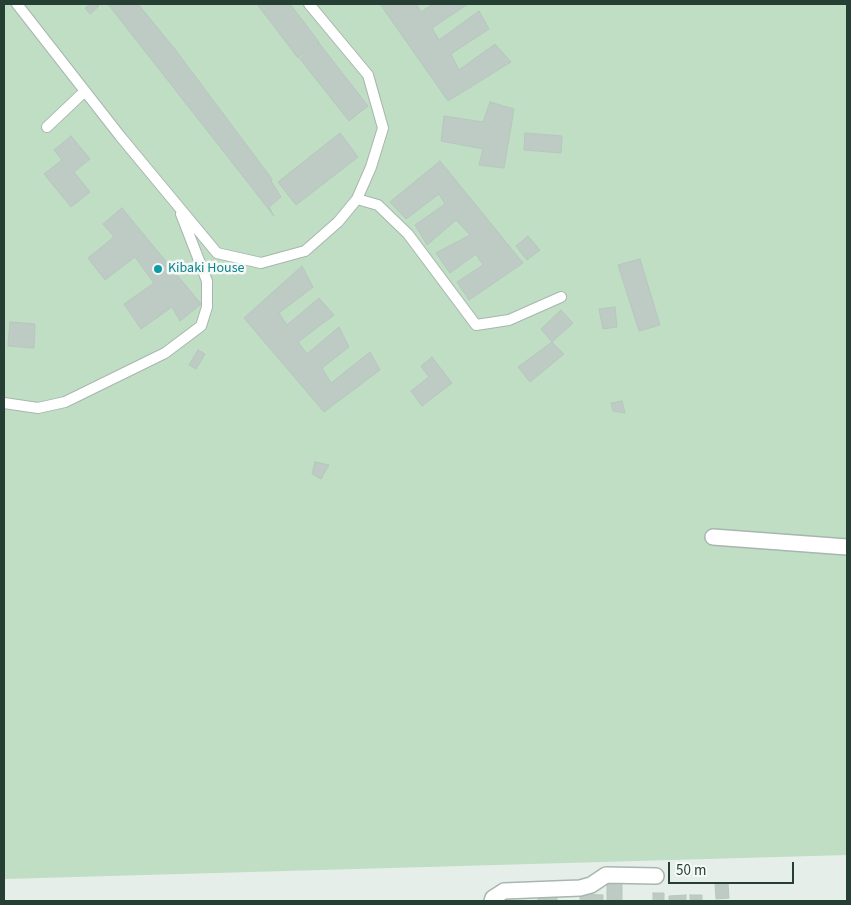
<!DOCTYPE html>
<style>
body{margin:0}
#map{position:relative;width:851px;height:905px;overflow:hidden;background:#e5eee9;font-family:"Source Sans 3",sans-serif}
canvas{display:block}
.frame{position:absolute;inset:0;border:5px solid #253f35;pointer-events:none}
.scale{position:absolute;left:668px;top:862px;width:126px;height:22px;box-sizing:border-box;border:2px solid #253f35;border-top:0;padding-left:6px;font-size:15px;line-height:18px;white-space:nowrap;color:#253f35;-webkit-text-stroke:4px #f6faf7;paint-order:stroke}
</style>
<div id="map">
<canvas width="851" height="905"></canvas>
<div class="frame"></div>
<div class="scale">50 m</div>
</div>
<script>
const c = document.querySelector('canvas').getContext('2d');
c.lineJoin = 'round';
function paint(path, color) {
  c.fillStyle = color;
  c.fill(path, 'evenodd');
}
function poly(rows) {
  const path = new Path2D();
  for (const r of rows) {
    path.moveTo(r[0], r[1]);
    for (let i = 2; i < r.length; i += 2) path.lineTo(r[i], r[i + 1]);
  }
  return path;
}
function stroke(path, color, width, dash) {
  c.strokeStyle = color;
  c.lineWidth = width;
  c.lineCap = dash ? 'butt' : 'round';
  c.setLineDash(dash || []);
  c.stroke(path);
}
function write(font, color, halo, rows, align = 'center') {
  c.font = font + ' "Source Sans 3",sans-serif';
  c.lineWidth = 5;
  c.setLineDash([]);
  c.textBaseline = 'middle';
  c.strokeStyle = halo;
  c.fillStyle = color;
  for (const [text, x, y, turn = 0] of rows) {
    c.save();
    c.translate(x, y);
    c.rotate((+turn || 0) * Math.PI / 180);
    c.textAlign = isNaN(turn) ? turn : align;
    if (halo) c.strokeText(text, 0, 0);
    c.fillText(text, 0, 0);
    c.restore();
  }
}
const green = poly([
 [4,4,847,4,847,855,4,879]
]);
const building = poly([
 [90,4,97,4,99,6,90,14,85,8,90,4],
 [108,4,138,4,174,48,272,179,271,181,281,197,269,207,274,216,108,4],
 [257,4,290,4,319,42,298,58,257,4],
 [380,4,416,4,421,12,433,4,468,4,432,28,439,40,479,11,489,29,451,54,459,70,495,44,511,62,448,101,380,4],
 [319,43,368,106,349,121,300,59,319,43],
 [490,102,514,109,504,168,479,165,483,149,441,141,444,116,483,122,490,102],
 [340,133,358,157,296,205,278,182,340,133],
 [525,133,562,136,561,153,524,150,525,133],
 [71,136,90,159,74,172,90,192,71,207,44,174,62,160,54,150,71,136],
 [440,161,523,263,469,300,457,282,483,265,476,254,450,273,436,253,470,235,456,220,427,245,415,225,445,204,439,194,406,219,390,202,440,161],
 [122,208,201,304,180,321,172,307,141,329,124,304,154,283,135,257,105,280,88,258,114,237,103,224,122,208],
 [528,236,540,250,527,260,516,246,528,236],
 [640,259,660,325,639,331,618,265,640,259],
 [302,266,313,287,279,313,287,325,319,298,334,315,298,342,307,354,339,327,349,347,322,368,331,383,370,352,380,370,324,412,244,318,302,266],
 [615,307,617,327,603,329,599,309,615,307],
 [561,310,573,323,552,342,541,329,561,310],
 [10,322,35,324,34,348,8,346,10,322],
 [552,342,564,354,530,382,518,367,552,342],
 [198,350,205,354,196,369,189,365,198,350],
 [432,357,452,383,422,406,411,391,429,377,421,366,432,357],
 [622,401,625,413,613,411,611,403,622,401],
 [315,462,329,465,321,479,312,474,315,462],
 [607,883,622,883,622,901,607,901,607,883],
 [728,883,729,898,716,899,715,884,728,883],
 [538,893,557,893,557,901,538,901,538,893],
 [653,893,664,893,664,901,653,901,653,893],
 [580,894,603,895,603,901,580,901,580,894],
 [686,895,686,901,669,901,669,896,686,895],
 [690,895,702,895,702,901,690,901,690,895]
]);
const service = poly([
 [17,4,120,136,217,253,261,263,305,251,338,222,357,199,371,167,383,128,368,75,309,4],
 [47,127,85,91],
 [357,199,378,205,408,234,476,325,509,320,561,297],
 [4,403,38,408,65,402,165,353,201,326,207,307,207,281,181,214]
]);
const minor = poly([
 [713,537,847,547],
 [492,901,493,898,504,891,580,888,591,885,606,875,656,876]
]);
const markers = [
 [158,269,5,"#0f9aa8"]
];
const cultureNames = [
 ["Kibaki House",168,269]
];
paint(green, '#bfdec3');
paint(building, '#bdcbc4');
stroke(building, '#b7c7bf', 1);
stroke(service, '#a8b6af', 12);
stroke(minor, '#a8b6af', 18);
stroke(service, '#fff', 10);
stroke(minor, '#fff', 15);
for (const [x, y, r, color] of markers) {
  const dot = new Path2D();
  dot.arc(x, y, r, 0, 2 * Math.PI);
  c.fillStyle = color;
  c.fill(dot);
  stroke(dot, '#f6faf7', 2);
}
write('14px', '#0d838f', '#f6faf7', cultureNames, 'left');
</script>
